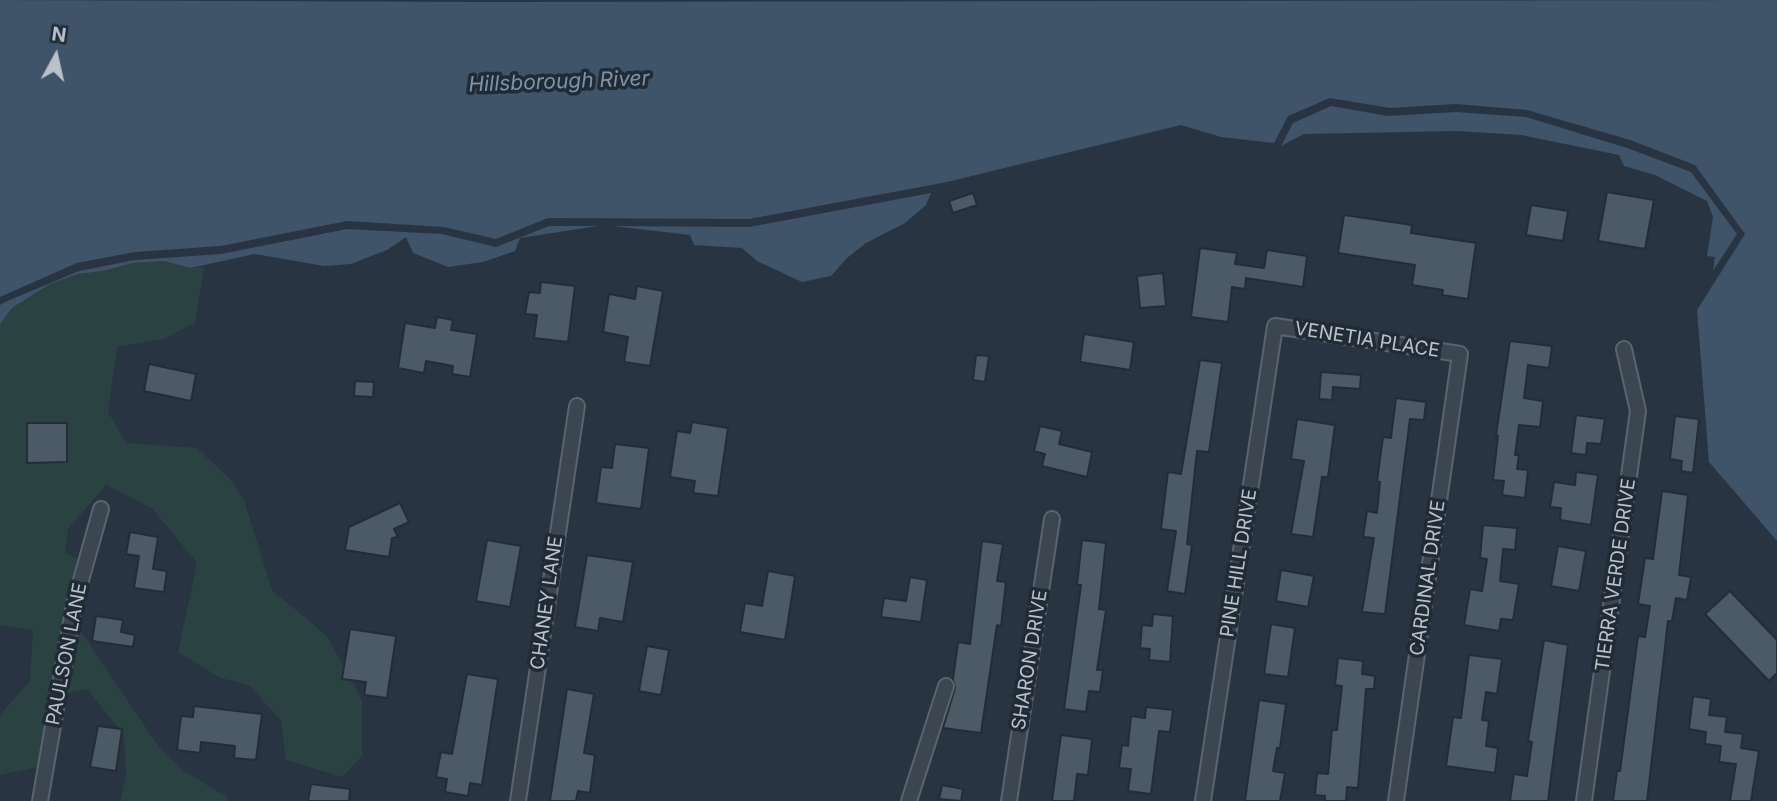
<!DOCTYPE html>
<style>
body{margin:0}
#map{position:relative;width:1777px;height:801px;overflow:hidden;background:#283441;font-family:Inter,sans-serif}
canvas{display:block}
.north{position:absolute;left:21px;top:21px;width:70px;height:70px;-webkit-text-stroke:5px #212b36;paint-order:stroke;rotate:8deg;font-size:19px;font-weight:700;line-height:28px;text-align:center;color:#b9c1cb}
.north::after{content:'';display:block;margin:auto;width:24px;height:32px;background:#b9c1cb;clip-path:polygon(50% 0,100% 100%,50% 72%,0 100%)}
</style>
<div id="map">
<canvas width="1777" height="801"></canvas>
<div class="north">N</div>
</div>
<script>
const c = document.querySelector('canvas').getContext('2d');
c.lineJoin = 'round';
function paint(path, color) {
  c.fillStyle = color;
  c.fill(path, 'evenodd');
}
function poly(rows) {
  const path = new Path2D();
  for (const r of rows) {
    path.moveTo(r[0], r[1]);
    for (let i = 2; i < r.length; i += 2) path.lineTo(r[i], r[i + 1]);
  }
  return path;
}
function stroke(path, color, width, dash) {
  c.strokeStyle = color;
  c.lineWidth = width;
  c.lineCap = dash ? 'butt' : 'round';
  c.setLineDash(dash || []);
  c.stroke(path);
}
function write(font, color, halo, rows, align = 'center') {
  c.font = font + ' Inter,sans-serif';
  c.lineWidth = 7;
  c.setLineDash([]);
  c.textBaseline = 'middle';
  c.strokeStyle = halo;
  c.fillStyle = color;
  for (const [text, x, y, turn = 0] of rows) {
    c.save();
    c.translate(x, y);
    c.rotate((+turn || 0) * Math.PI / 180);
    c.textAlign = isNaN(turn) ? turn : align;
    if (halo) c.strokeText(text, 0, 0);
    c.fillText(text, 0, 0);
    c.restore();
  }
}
const green = poly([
 [164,261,190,268,204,267,195,323,164,339,117,347,108,412,126,443,197,448,232,481,244,500,272,590,327,636,362,700,362,756,342,777,286,760,281,721,249,685,221,678,178,652,197,563,153,509,106,485,68,529,65,553,78,559,66,602,38,767,0,775,0,715,30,681,33,630,0,625,0,324,12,308,50,284,78,274,103,271,133,263],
 [78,627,159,747,184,771,228,798,227,801,120,801,126,774,124,735,87,689,67,693]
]);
const water = poly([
 [0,0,487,2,1777,0,1777,541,1709,462,1697,310,1745,234,1695,165,1630,140,1527,110,1456,104,1390,108,1330,98,1288,116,1274,143,1221,137,1181,125,947,182,749,219,548,218,496,239,444,227,347,221,221,246,135,252,77,263,0,297],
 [1331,106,1388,116,1456,112,1526,117,1627,148,1691,172,1737,234,1713,271,1715,257,1707,256,1713,217,1707,201,1655,175,1624,166,1619,155,1521,135,1457,131,1304,134,1281,146,1293,123],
 [931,193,926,205,905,223,866,243,847,258,831,276,802,282,757,261,742,248,694,245,690,235,613,226,749,227],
 [549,226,598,226,520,238,515,251,483,262,448,267,413,253,406,237,387,250,351,264,324,266,255,254,190,268,164,261,133,263,103,271,78,274,50,284,12,308,0,324,0,305,5,302,79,271,135,260,221,254,347,229,442,234,496,247]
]);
const building = poly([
 [1607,192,1654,200,1645,249,1598,241,1607,192],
 [973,193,977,205,953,213,949,201,973,193],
 [1531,205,1568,211,1563,241,1526,235,1531,205],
 [1344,215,1412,225,1411,233,1476,243,1468,299,1442,295,1443,290,1412,285,1415,265,1338,253,1344,215],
 [1200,248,1237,253,1235,264,1264,268,1267,250,1307,256,1303,287,1246,278,1245,289,1232,287,1228,322,1191,317,1200,248],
 [1163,273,1166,306,1140,308,1137,276,1163,273],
 [541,282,575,286,568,342,534,338,537,315,525,314,529,292,540,293,541,282],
 [637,286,663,291,650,366,624,362,628,337,603,332,609,294,635,299,637,286],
 [437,317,453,320,451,330,477,334,470,377,452,374,453,366,426,361,424,373,398,368,405,323,435,328,437,317],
 [1084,334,1134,342,1130,370,1080,362,1084,334],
 [1510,341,1552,346,1549,368,1528,365,1524,398,1543,401,1540,427,1519,425,1515,455,1519,455,1517,469,1528,470,1525,498,1502,495,1504,481,1493,480,1498,436,1496,435,1510,341],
 [976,355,989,356,985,382,973,380,976,355],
 [1200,360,1222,363,1209,452,1197,451,1187,544,1192,545,1185,594,1167,591,1176,531,1161,529,1168,472,1181,474,1200,360],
 [149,364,196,374,191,401,144,391,149,364],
 [1321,372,1361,375,1360,389,1333,387,1332,400,1319,399,1321,372],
 [355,381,374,382,373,397,354,396,355,381],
 [1396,398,1426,402,1424,420,1410,419,1385,614,1362,612,1374,538,1363,537,1367,511,1377,513,1380,482,1377,481,1383,437,1391,438,1396,398],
 [1576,415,1605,419,1601,444,1587,443,1586,455,1571,453,1576,415],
 [1675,416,1699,419,1693,473,1681,471,1682,461,1670,459,1675,416],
 [1297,419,1335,425,1328,477,1322,477,1313,537,1291,534,1304,461,1291,459,1297,419],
 [692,422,728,428,718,496,693,493,695,481,670,477,677,431,690,433,692,422],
 [27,423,67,423,67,462,27,463,27,423],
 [1040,426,1062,431,1059,444,1092,452,1087,477,1042,466,1045,454,1034,451,1040,426],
 [615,444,649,448,641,509,596,503,601,467,612,468,615,444],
 [1576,472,1598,475,1591,525,1560,520,1561,508,1550,507,1554,482,1575,485,1576,472],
 [1662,491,1688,495,1679,575,1691,577,1687,600,1676,598,1672,621,1668,621,1647,801,1613,801,1617,771,1620,771,1638,636,1645,637,1650,606,1638,604,1645,558,1653,559,1662,491],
 [400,503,409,522,394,529,398,537,392,538,389,557,345,550,349,527,400,503],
 [1483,525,1517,528,1515,550,1503,549,1500,581,1519,584,1513,620,1501,619,1499,631,1464,625,1470,589,1482,591,1487,559,1480,558,1483,525],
 [130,532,158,537,153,569,167,571,164,592,134,588,139,556,126,554,130,532],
 [487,540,521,546,510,607,476,601,487,540],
 [1082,540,1106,543,1099,609,1106,610,1097,670,1103,670,1100,692,1089,691,1086,712,1064,709,1081,585,1077,585,1082,540],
 [982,541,1003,544,997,581,1006,582,1001,626,997,625,981,733,943,728,955,688,953,679,958,642,970,644,982,541],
 [1558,546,1586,551,1579,591,1551,586,1558,546],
 [587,555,633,562,623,622,600,618,598,631,575,627,587,555],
 [1281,570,1314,576,1308,607,1276,601,1281,570],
 [768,571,795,576,785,640,740,632,745,603,762,606,768,571],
 [910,577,927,580,921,622,881,617,884,598,906,601,910,577],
 [1730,591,1777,640,1777,673,1769,681,1705,614,1730,591],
 [1153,614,1173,616,1170,662,1149,660,1150,649,1140,648,1142,625,1152,626,1153,614],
 [96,616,123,620,121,632,135,635,133,647,92,641,96,616],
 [1271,624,1295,628,1288,677,1264,674,1271,624],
 [350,629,396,636,387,698,364,695,366,682,342,679,350,629],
 [1544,640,1568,645,1548,801,1510,801,1514,774,1527,776,1532,742,1528,741,1544,640],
 [647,646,669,650,661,695,639,691,647,646],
 [1469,655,1502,659,1497,694,1486,692,1482,720,1489,721,1486,746,1498,748,1495,773,1446,766,1453,717,1461,718,1469,655],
 [1338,658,1363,661,1362,674,1375,676,1374,689,1366,689,1358,788,1347,787,1346,801,1325,801,1325,796,1315,795,1317,773,1328,774,1332,730,1337,730,1342,686,1335,685,1338,658],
 [467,674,498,679,482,785,470,783,468,796,445,792,447,779,436,777,441,752,452,754,467,674],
 [567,689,594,694,584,753,595,755,590,793,578,791,576,801,550,801,567,689],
 [1693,696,1711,699,1709,715,1727,717,1725,732,1743,734,1741,748,1759,751,1751,801,1730,801,1736,764,1719,762,1721,746,1705,744,1706,732,1689,729,1693,696],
 [1259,700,1286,704,1280,748,1277,748,1273,771,1285,773,1280,801,1245,801,1259,700],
 [194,706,262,714,256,760,234,758,235,746,201,742,200,753,177,750,181,716,193,717,194,706],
 [1146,707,1173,710,1170,732,1159,731,1151,794,1128,791,1131,769,1119,768,1122,745,1128,746,1131,716,1145,718,1146,707],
 [98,726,122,729,116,771,90,767,98,726],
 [1061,735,1092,739,1088,775,1077,774,1074,801,1052,801,1061,735],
 [311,784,350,789,349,801,308,801,311,784],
 [942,785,963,789,961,801,939,799,942,785]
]);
const street = poly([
 [40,801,74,605,101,509],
 [518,801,577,406],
 [909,801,946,686],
 [1009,801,1052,519],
 [1203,801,1275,326,1460,354,1396,801],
 [1584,801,1638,411,1624,349]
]);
const streetNames = [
 ["VENETIA PLACE",1367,340,9],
 ["PINE HILL DRIVE",1239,563,-81],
 ["TIERRA VERDE DRIVE",1616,575,-82],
 ["CARDINAL DRIVE",1428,578,-82],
 ["CHANEY LANE",547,603,-82],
 ["PAULSON LANE",67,654,-79],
 ["SHARON DRIVE",1030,660,-81]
];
const waterNames = [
 ["Hillsborough River",559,82,-2]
];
paint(green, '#2b4243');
paint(water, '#3f5369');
paint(building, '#4c5a66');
stroke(building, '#232d38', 2);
stroke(street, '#5a646e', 18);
stroke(street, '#3c4651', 14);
write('19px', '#b9c1cb', '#212b36', streetNames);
write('italic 21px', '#7b94ab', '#212b36', waterNames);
</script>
